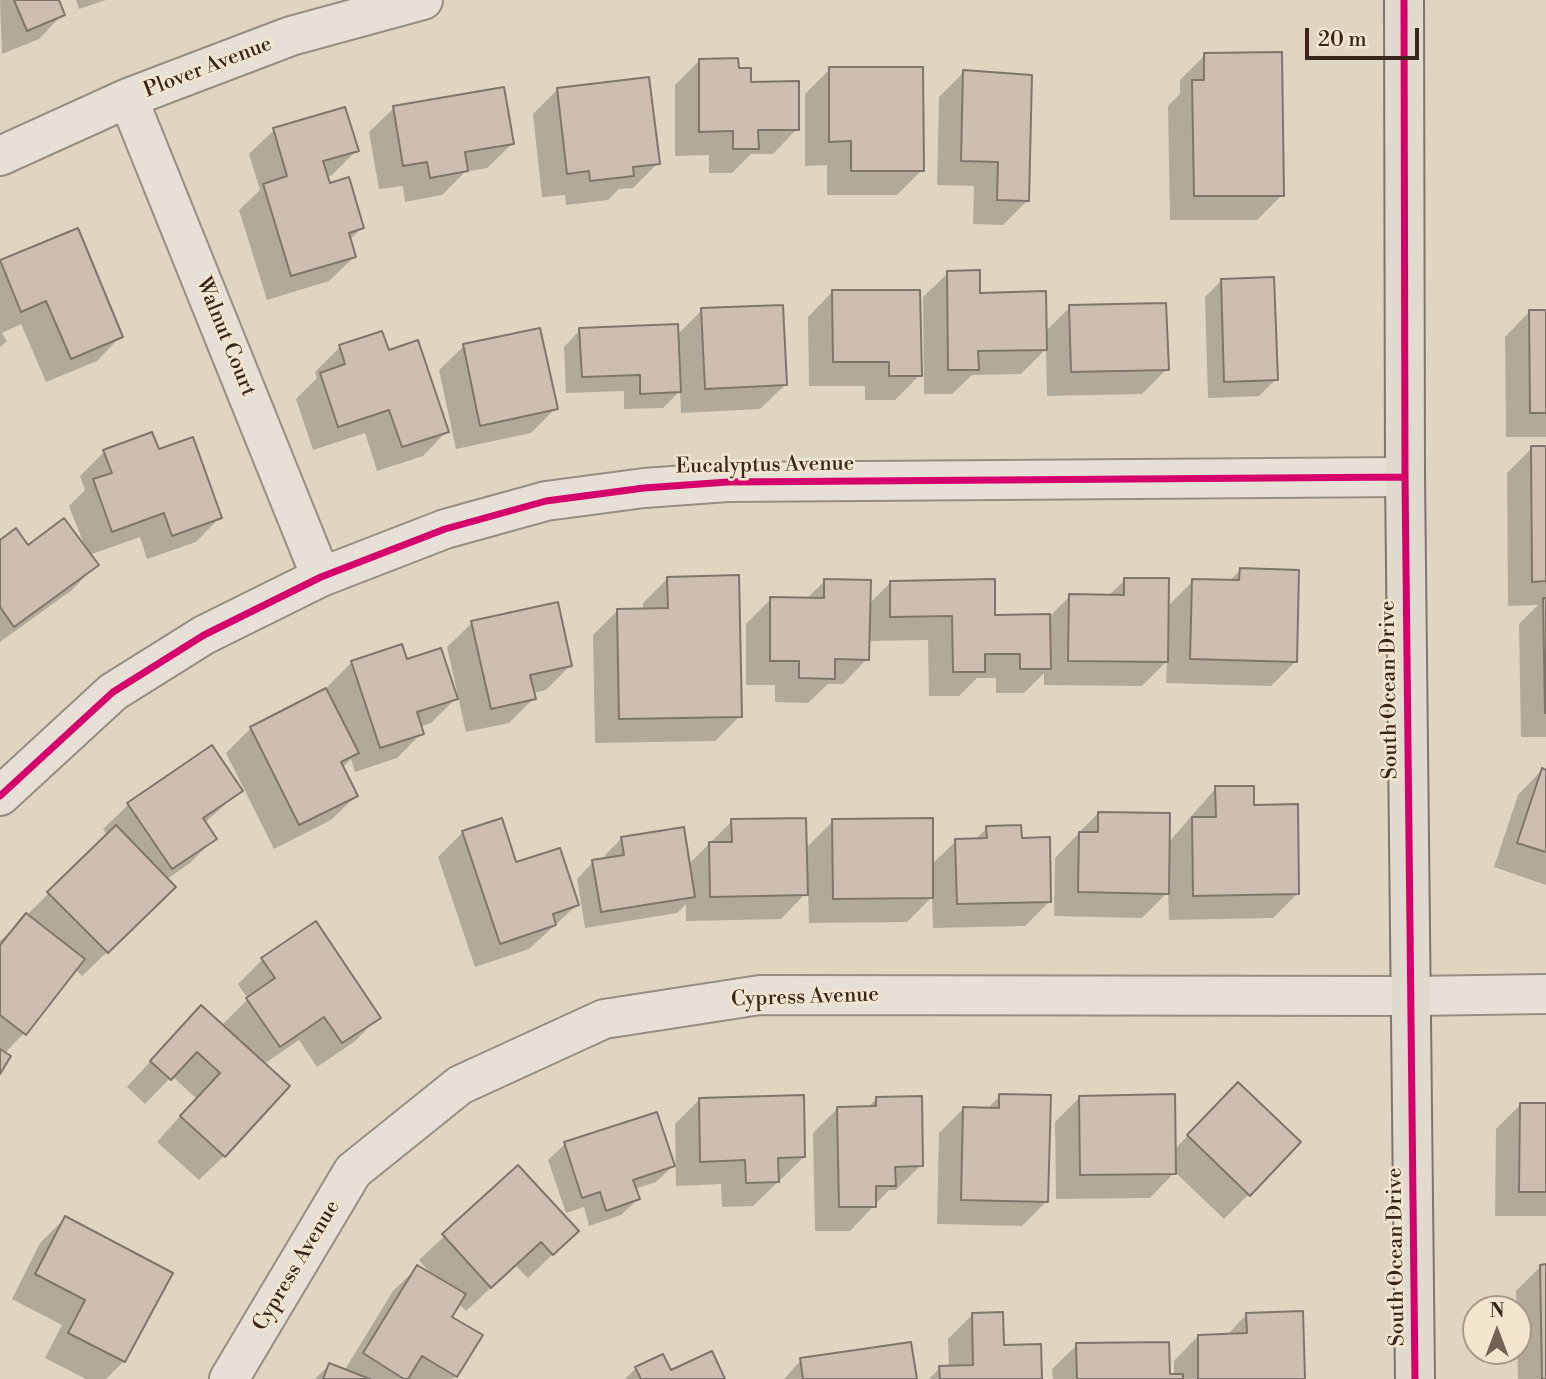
<!DOCTYPE html>
<style>
body{margin:0}
#map{position:relative;width:1546px;height:1379px;overflow:hidden;background:#dfd5c0;font-family:"Libre Bodoni",serif}
canvas{display:block}
.north{position:absolute;left:1462px;top:1295px;width:70px;height:70px;box-sizing:border-box;background:#f3e6ce;border:2px solid #a99986;border-radius:50%;rotate:0deg;font-size:19px;font-weight:700;line-height:28px;text-align:center;color:#3a251b}
.north::after{content:'';display:block;margin:auto;width:24px;height:32px;background:#746355;clip-path:polygon(50% 0,100% 100%,50% 72%,0 100%)}
.scale{position:absolute;left:1305px;top:28px;width:114px;height:32px;box-sizing:border-box;border:4px solid #3a251b;border-top:0;padding-left:9px;font-size:21px;line-height:24px;white-space:nowrap;color:#3a251b;-webkit-text-stroke:5px #f3e6ce;paint-order:stroke}
</style>
<div id="map">
<canvas width="1546" height="1379"></canvas>
<div class="north">N</div>
<div class="scale">20 m</div>
</div>
<script>
const c = document.querySelector('canvas').getContext('2d');
c.lineJoin = 'round';
function paint(path, color) {
  c.fillStyle = color;
  c.fill(path, 'evenodd');
}
function poly(rows) {
  const path = new Path2D();
  for (const r of rows) {
    path.moveTo(r[0], r[1]);
    for (let i = 2; i < r.length; i += 2) path.lineTo(r[i], r[i + 1]);
  }
  return path;
}
function stroke(path, color, width, dash) {
  c.strokeStyle = color;
  c.lineWidth = width;
  c.lineCap = dash ? 'butt' : 'round';
  c.setLineDash(dash || []);
  c.stroke(path);
}
function write(font, color, halo, rows, align = 'center') {
  c.font = font + ' "Libre Bodoni",serif';
  c.lineWidth = 5;
  c.setLineDash([]);
  c.textBaseline = 'middle';
  c.strokeStyle = halo;
  c.fillStyle = color;
  for (const [text, x, y, turn = 0] of rows) {
    c.save();
    c.translate(x, y);
    c.rotate((+turn || 0) * Math.PI / 180);
    c.textAlign = isNaN(turn) ? turn : align;
    if (halo) c.strokeText(text, 0, 0);
    c.fillText(text, 0, 0);
    c.restore();
  }
}
const shadow = poly([
 [0,0,57,0,63,14,39,39,2,54],
 [76,0,106,0,79,9],
 [1205,55,1282,195,1257,220,1170,220,1168,106,1180,94,1180,80],
 [699,61,737,70,797,129,773,154,751,154,732,173,709,173,709,155,675,156,675,85],
 [830,69,922,170,897,195,827,195,827,165,805,166,805,94],
 [964,72,1028,200,1003,225,973,224,974,186,937,185,939,97],
 [557,90,658,163,633,188,619,189,608,200,566,205,565,195,542,197,533,114],
 [394,108,512,144,487,168,465,172,442,195,405,202,403,186,379,189,369,132],
 [274,130,357,150,332,175,326,177,328,185,362,228,349,240,354,257,329,281,267,300,239,210,260,190,249,154],
 [77,230,121,336,97,361,46,382,21,324,2,333,7,341,0,347,0,262],
 [948,273,978,295,1045,332,1070,307,1167,369,1142,394,1047,396,1046,349,1021,374,972,375,952,394,924,394,923,297],
 [1221,281,1276,379,1259,396,1208,398,1205,297],
 [832,292,920,375,895,400,865,400,865,386,809,386,808,317],
 [702,310,785,385,760,409,681,413,680,391,663,408,624,409,624,391,566,393,564,347,580,330,677,335],
 [1529,312,1546,312,1546,437,1506,437,1505,337],
 [381,333,388,352,447,431,423,456,377,471,365,433,313,450,296,399,317,378,315,372,340,347],
 [464,346,556,408,531,433,456,449,439,370],
 [1532,448,1546,448,1546,737,1521,737,1519,624,1538,605,1508,606,1507,473],
 [104,452,158,452,220,517,196,542,147,559,140,537,89,555,96,565,72,590,0,642,0,542,28,547,85,547,69,506,85,490,80,476],
 [1240,570,1295,662,1271,686,1166,683,1167,661,1142,686,1044,685,1044,673,1024,693,996,693,996,678,977,678,959,696,929,696,928,640,868,641,867,659,843,684,828,684,808,703,775,702,775,685,746,685,746,624,771,599,806,599,825,581,868,605,890,583,994,617,1050,616,1070,596,1108,596,1125,580,1167,607,1193,581,1229,582],
 [668,578,740,716,715,741,595,743,593,635,618,610,643,610,643,603],
 [472,623,570,666,546,690,533,693,534,698,509,723,466,732,447,647],
 [406,661,456,698,431,723,420,727,422,733,397,758,355,772,351,759,342,768,356,796,331,820,274,849,226,753,251,728,330,696,327,687,352,662],
 [211,748,241,791,204,823,214,839,190,863,167,879,150,911,82,976,75,969,24,1033,4,1054,0,1071,0,941,108,836,103,829,128,805],
 [1542,770,1546,771,1546,885,1494,867,1518,795],
 [1216,788,1298,893,1273,918,1169,920,1168,892,1142,918,1054,916,1055,858,1098,813,1168,843],
 [732,821,805,849,833,821,931,865,956,841,975,840,987,828,1020,840,1049,902,1025,926,933,928,932,897,907,922,809,923,808,891,781,919,686,921,686,904,677,913,585,928,577,879,593,862,606,860,605,855,622,838,688,865],
 [463,832,515,864,577,905,529,949,475,967,438,857],
 [263,959,379,1017,354,1042,317,1067,299,1040,264,1064,224,1156,199,1180,157,1142,196,1098,172,1076,145,1104,127,1087,177,1032,221,1026,248,999,238,984],
 [1000,1096,1047,1201,1022,1226,937,1224,939,1133,964,1108,987,1109],
 [877,1098,921,1165,896,1190,889,1190,850,1231,815,1231,813,1133,838,1108,867,1108],
 [1079,1098,1174,1150,1213,1109,1249,1194,1224,1219,1175,1172,1150,1198,1056,1199,1055,1122],
 [699,1100,804,1157,753,1206,722,1207,721,1184,676,1186,675,1124],
 [1520,1105,1546,1120,1546,1216,1495,1216,1496,1129],
 [565,1144,673,1166,656,1182,635,1189,638,1199,621,1215,589,1226,584,1207,566,1213,548,1160],
 [518,1167,577,1231,528,1278,515,1265,466,1311,458,1303,450,1317,456,1376,453,1379,315,1379,329,1365,344,1371,393,1291,418,1267,431,1274,419,1260],
 [65,1218,124,1361,106,1379,86,1379,45,1358,62,1325,12,1299,40,1243],
 [1541,1266,1546,1266,1546,1379,1518,1379,1516,1291],
 [973,1314,1003,1347,1040,1379,929,1379,940,1368,949,1367,948,1339],
 [1247,1314,1303,1379,1053,1379,1052,1369,1077,1345,1174,1376,1174,1361,1198,1336,1226,1336],
 [801,1360,915,1379,784,1379],
 [636,1368,670,1373,723,1379,625,1379]
]);
const building = poly([
 [14,0,59,0,65,15,27,31,14,0],
 [1282,52,1284,196,1194,196,1192,80,1204,80,1204,53,1282,52],
 [738,58,739,68,751,68,751,82,799,81,799,130,758,130,759,149,733,149,733,131,699,132,699,59,738,58],
 [829,67,923,67,924,171,851,171,851,141,829,142,829,67],
 [963,70,1032,75,1029,201,997,200,998,162,961,161,963,70],
 [649,77,660,164,633,167,634,176,590,181,589,171,567,174,557,88,649,77],
 [504,87,514,144,465,152,468,171,430,178,427,162,403,166,393,106,504,87],
 [345,107,359,151,323,161,330,183,349,177,364,228,349,233,356,257,291,276,263,184,287,176,273,128,345,107],
 [78,228,123,337,71,359,46,301,21,312,0,260,78,228],
 [980,270,980,293,1046,291,1047,350,978,351,979,370,948,370,947,271,980,270],
 [1274,277,1278,380,1224,382,1221,279,1274,277],
 [832,290,920,290,922,376,889,376,889,362,833,362,832,290],
 [1166,303,1169,370,1071,372,1069,305,1166,303],
 [783,305,787,385,705,389,701,308,783,305],
 [1529,310,1546,310,1546,413,1530,413,1529,310],
 [678,324,681,392,640,394,640,375,582,377,579,328,678,324],
 [540,328,558,409,480,426,463,344,540,328],
 [382,331,389,350,418,340,449,432,402,447,389,410,338,427,320,373,345,364,339,345,382,331],
 [152,432,159,449,193,437,222,518,172,536,164,513,112,532,93,479,112,473,103,450,152,432],
 [1531,446,1546,446,1546,581,1532,582,1531,446],
 [64,518,99,565,14,627,0,607,0,540,16,528,28,545,64,518],
 [1240,568,1299,570,1297,662,1190,659,1192,579,1239,580,1240,568],
 [739,575,742,717,619,719,617,609,668,608,667,577,739,575],
 [1124,578,1169,578,1168,662,1068,661,1069,594,1124,595,1124,578],
 [824,579,871,580,869,660,835,659,835,679,799,678,799,661,770,661,770,597,824,598,824,579],
 [995,579,995,615,1050,614,1051,669,1020,669,1020,654,985,654,985,672,953,672,952,616,890,617,890,581,995,579],
 [1543,598,1546,598,1546,713,1545,713,1543,598],
 [558,602,572,666,530,675,536,699,491,709,471,621,558,602],
 [402,644,407,659,441,648,458,699,417,712,424,734,380,748,351,661,402,644],
 [326,688,359,753,341,762,358,796,299,825,250,727,326,688],
 [212,745,243,791,203,818,217,839,172,869,127,803,212,745],
 [1542,768,1546,770,1546,852,1517,843,1542,768],
 [1215,786,1254,786,1254,805,1298,804,1299,894,1193,896,1192,817,1216,817,1215,786],
 [1098,812,1170,813,1169,894,1078,892,1079,832,1098,832,1098,812],
 [502,818,516,862,560,848,579,905,553,914,556,925,500,944,462,831,502,818],
 [806,818,808,895,710,897,709,842,732,842,731,819,806,818],
 [933,818,933,898,833,899,832,819,933,818],
 [116,825,176,887,108,953,47,892,116,825],
 [1021,825,1022,838,1050,837,1051,902,957,904,955,839,987,838,986,826,1021,825],
 [684,827,695,897,601,912,592,860,624,855,621,837,684,827],
 [26,913,85,959,26,1035,0,1015,0,945,26,913],
 [316,921,381,1018,342,1043,324,1017,280,1047,246,998,275,978,261,958,316,921],
 [201,1005,290,1086,225,1157,180,1116,220,1073,197,1052,171,1080,150,1061,201,1005],
 [0,1049,11,1056,0,1074,0,1049],
 [1238,1082,1301,1142,1250,1196,1187,1135,1238,1082],
 [999,1094,1051,1095,1048,1202,961,1200,963,1107,999,1108,999,1094],
 [1175,1094,1176,1174,1080,1175,1079,1096,1175,1094],
 [804,1095,805,1157,778,1158,779,1182,746,1183,745,1160,700,1162,699,1098,804,1095],
 [922,1096,923,1166,895,1167,896,1186,876,1186,876,1207,839,1207,837,1107,876,1106,876,1097,922,1096],
 [1520,1103,1546,1103,1546,1192,1519,1192,1520,1103],
 [657,1112,675,1166,633,1180,640,1199,606,1211,600,1192,582,1198,564,1142,657,1112],
 [518,1165,579,1231,553,1255,541,1242,491,1288,442,1234,518,1165],
 [65,1216,173,1273,125,1362,68,1333,85,1300,35,1274,65,1216],
 [1546,1264,1546,1379,1542,1379,1540,1265,1546,1264],
 [417,1265,466,1294,452,1317,483,1335,457,1377,422,1356,408,1379,404,1379,363,1353,417,1265],
 [1303,1311,1305,1379,1198,1379,1198,1335,1247,1333,1246,1313,1303,1311],
 [1003,1312,1004,1345,1041,1344,1042,1379,940,1379,939,1366,973,1365,972,1313,1003,1312],
 [911,1342,917,1379,803,1379,800,1358,911,1342],
 [1169,1342,1170,1374,1183,1374,1183,1379,1077,1379,1076,1343,1169,1342],
 [712,1351,725,1379,641,1379,635,1367,663,1354,671,1370,712,1351],
 [329,1363,370,1379,323,1379,329,1363]
]);
const minor = poly([
 [128,98,321,577],
 [0,156,128,98,291,36,423,0],
 [0,796,113,692,204,635,321,577,445,529,546,501,644,488,728,482,1405,477],
 [229,1379,353,1171,460,1085,604,1019,760,995,1412,996,1546,994]
]);
const primary = poly([
 [1404,0,1405,477,1415,1379]
]);
const cycleway = poly([
 [1404,0,1405,477,1415,1379],
 [0,796,113,692,204,635,321,577,445,529,546,501,644,488,728,482,1405,477]
]);
const streetNames = [
 ["Plover Avenue",208,68,-21],
 ["Walnut Court",225,337,68],
 ["Eucalyptus Avenue",765,466,-1],
 ["South Ocean Drive",1390,690,-91],
 ["Cypress Avenue",805,998,-2],
 ["South Ocean Drive",1397,1257,-91],
 ["Cypress Avenue",297,1266,-59]
];
paint(shadow, '#0003');
paint(building, '#cebeb1');
stroke(building, '#7f766b', 2);
stroke(minor, '#968e81', 42);
stroke(primary, '#7f766b', 42);
stroke(minor, '#e6e0d6', 38);
stroke(primary, '#e1dbcf', 38);
stroke(cycleway, '#d6006c', 7);
write('21px', '#3a251b', '#f3e6ce', streetNames);
</script>
